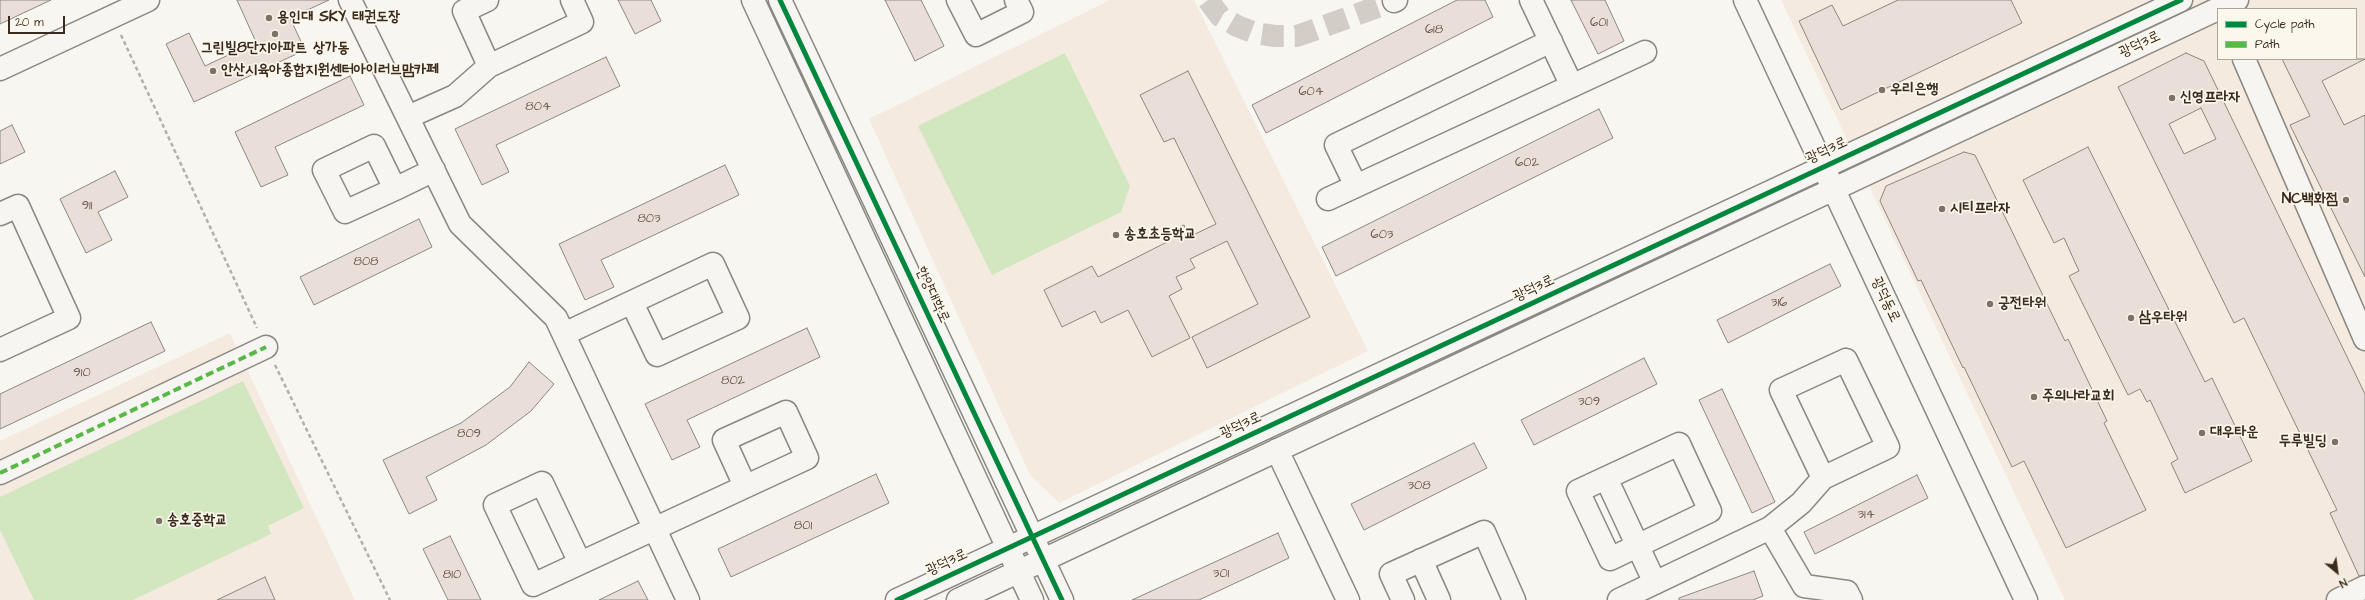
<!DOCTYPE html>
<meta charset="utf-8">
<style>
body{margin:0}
#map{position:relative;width:2365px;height:600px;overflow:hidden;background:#f8f6f0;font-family:"Architects Daughter",sans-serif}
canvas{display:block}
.legend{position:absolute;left:2217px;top:8px;width:140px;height:52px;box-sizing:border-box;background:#fbf7ec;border:1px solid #aea59a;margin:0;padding:5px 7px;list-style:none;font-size:12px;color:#3b2a1e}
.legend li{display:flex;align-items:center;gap:8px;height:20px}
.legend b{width:20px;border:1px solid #aea59a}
.north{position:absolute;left:2317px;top:552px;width:40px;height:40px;-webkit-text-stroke:3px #fbf7ec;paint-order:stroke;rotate:151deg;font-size:11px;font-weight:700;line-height:16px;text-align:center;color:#3b2a1e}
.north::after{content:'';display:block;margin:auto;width:14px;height:18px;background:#3b2a1e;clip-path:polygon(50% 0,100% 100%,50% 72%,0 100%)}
.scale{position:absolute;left:8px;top:16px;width:57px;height:18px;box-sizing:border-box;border:2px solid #3b2a1e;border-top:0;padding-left:5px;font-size:12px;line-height:14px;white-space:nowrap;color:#3b2a1e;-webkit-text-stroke:3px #fbf7ec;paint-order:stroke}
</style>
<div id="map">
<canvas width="2365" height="600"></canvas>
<ul class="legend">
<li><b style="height:5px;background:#00873e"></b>Cycle path</li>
<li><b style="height:5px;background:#58b947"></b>Path</li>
</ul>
<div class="north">N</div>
<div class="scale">20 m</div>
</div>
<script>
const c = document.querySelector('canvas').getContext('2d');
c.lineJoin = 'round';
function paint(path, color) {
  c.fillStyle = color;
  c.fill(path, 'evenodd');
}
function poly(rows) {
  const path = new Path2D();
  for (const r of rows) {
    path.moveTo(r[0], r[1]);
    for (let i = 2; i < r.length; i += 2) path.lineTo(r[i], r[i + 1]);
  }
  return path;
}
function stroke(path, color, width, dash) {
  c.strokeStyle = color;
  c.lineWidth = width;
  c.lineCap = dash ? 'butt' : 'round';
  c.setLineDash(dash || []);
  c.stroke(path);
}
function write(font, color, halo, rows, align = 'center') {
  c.font = font + ' "Architects Daughter","Poor Story",sans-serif';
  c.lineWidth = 3.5;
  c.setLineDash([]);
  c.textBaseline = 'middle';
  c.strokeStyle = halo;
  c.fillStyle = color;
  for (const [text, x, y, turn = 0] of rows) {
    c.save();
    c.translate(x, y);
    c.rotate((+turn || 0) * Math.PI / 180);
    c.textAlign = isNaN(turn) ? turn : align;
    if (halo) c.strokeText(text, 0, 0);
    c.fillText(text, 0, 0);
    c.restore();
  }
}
const built = poly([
 [1110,0,1194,0,1368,351,1059,503,1030,475,869,119],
 [1781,0,2365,0,2365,600,2065,600],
 [2218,9,2356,9,2356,59,2218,59],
 [230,333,355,600,0,600,0,441]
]);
const green = poly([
 [1065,53,1130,186,1121,212,992,275,918,126],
 [243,381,304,508,268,526,271,534,133,600,34,600,0,530,0,497]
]);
const building = poly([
 [0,0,51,0,0,24,0,0],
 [237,0,329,0,290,18,305,50,194,102,166,44,189,33,205,66,256,42,237,0],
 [618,0,651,0,661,21,635,34,618,0],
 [885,0,921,0,944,46,915,61,885,0],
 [1457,0,1485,0,1493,17,1266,133,1252,105,1457,0],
 [1571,0,1605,0,1624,41,1598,54,1571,0],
 [1898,0,2011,0,2022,23,1841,110,1799,21,1832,5,1843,26,1898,0],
 [2186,53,2204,61,2365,394,2365,575,2359,576,2330,513,2337,510,2244,318,2234,323,2118,87,2186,53],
 [2201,108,2216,139,2184,154,2169,124,2201,108],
 [606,57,620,86,496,145,509,172,482,185,455,129,606,57],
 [2282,59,2365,59,2322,81,2344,125,2365,115,2365,277,2290,125,2310,116,2282,59],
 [1188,71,1310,317,1207,368,1192,337,1258,304,1227,241,1190,259,1195,268,1176,277,1182,289,1169,296,1190,338,1152,357,1128,310,1101,323,1095,311,1062,327,1044,290,1092,266,1098,277,1167,242,1164,235,1184,225,1189,237,1216,224,1174,138,1164,142,1140,95,1188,71],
 [350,76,364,105,275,147,288,175,261,187,235,132,350,76],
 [1599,109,1613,138,1336,276,1322,247,1599,109],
 [12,125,25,152,0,164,0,131,12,125],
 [2088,147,2205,382,2212,378,2252,461,2185,493,2171,463,2178,459,2150,400,2147,402,2140,389,2128,395,2069,276,2079,271,2064,238,2054,243,2023,180,2088,147],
 [1964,152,1975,155,2065,341,2068,339,2107,421,2104,423,2146,510,2066,548,2024,461,2012,467,1964,367,1963,368,1921,280,1918,281,1880,201,1886,186,1964,152],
 [725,165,739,195,601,260,614,287,585,300,559,244,725,165],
 [115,171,128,197,98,212,112,240,86,253,60,199,115,171],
 [419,219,432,247,314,305,300,277,419,219],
 [1830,264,1841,286,1728,343,1717,320,1830,264],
 [151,322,165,351,0,429,0,394,151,322],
 [807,328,820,357,687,420,700,447,672,460,645,404,807,328],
 [1644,358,1657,384,1534,445,1521,420,1644,358],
 [529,362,554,384,531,411,486,445,426,477,437,500,409,514,383,460,461,423,510,387,529,362],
 [1722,389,1775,502,1752,513,1699,400,1722,389],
 [1474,443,1487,468,1364,530,1351,504,1474,443],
 [876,474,889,503,731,577,718,549,876,474],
 [1917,475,1928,498,1815,554,1804,532,1917,475],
 [1278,533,1289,558,1199,600,1132,600,1278,533],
 [450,536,481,600,448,600,423,549,450,536],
 [1754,571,1763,596,1753,600,1679,600,1679,598,1754,571],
 [265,577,275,600,217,600,265,577],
 [638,581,648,600,599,600,638,581]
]);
const minorTunnel = poly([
 [1208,0,1220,16,1237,26,1255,33,1275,36,1297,36,1394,1]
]);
const path = poly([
 [121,35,257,328],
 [275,365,390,600]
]);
const minor = poly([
 [350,0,460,224,556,318,688,600],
 [487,0,464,11,489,66],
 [753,0,1032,600],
 [780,0,1062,600],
 [958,0,976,35,1022,12,1016,0],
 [1531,0,1572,86],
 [1745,0,2026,600],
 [1394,1,1396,0],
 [2244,59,2365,339],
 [0,69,148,0],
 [408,117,455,96,489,66,582,22,572,0],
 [1356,186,1336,145,1551,41],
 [395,189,374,146,324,170,345,212,395,189,434,170],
 [1328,199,1645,52],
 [0,214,18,206,69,318,0,350],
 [564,334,713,264,738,318,657,355,632,303],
 [1846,360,1888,447,1823,478,1781,390,1846,360],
 [1679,444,1710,511,1610,559,1578,491,1679,444],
 [1277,450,1348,600],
 [0,473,266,347],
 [1606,478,1655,583],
 [1770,528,1801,503,1823,478],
 [1421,560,1439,600],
 [580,563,542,483,495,505,533,585,807,458,786,412,724,440,745,486],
 [897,600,2181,0],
 [958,600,2237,0],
 [1403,600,1391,574,1484,532,1514,600],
 [1619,600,1770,528,1804,586,1847,592,1851,600],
 [2338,600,2365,587]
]);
const quiet = poly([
 [0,473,266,347]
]);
const cycleway = poly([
 [780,0,1062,600],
 [897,600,2181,0]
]);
const markers = [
 [269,18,4,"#7d7168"],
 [275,34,4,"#7d7168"],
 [213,71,4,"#7d7168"],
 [1882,90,4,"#7d7168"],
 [2172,98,4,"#7d7168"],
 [2346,200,4,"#7d7168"],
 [1942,209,4,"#7d7168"],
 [1116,235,4,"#7d7168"],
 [1990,304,4,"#7d7168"],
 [2131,318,4,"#7d7168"],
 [2034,397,4,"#7d7168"],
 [2202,433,4,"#7d7168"],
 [2335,442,4,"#7d7168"],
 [159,521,4,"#7d7168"]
];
const numberNames = [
 ["601",1599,23],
 ["618",1434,30],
 ["604",1311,92],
 ["804",538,107],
 ["602",1527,163],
 ["911",87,206],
 ["803",649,219],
 ["603",1382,235],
 ["808",366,262],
 ["316",1779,303],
 ["910",82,373],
 ["802",733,381],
 ["309",1589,402],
 ["809",469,434],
 ["308",1419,486],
 ["314",1866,515],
 ["801",803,526],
 ["301",1221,574],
 ["810",452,575]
];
const poiNames = [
 ["용인대 SKY 태권도장",277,18],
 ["그린빌8단지아파트 상가동",275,49,"center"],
 ["안산시육아종합지원센터아이러브맘카페",221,71],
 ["우리은행",1890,90],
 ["신영프라자",2180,98],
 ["NC백화점",2338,200,"right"],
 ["시티프라자",1950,209],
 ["송호초등학교",1124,235],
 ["궁전타워",1998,304],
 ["삼우타워",2139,318],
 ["주의나라교회",2042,397],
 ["대우타운",2210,433],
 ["두루빌딩",2327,442,"right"],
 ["송호중학교",167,521]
];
const streetNames = [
 ["광덕3로",2140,45,-25],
 ["광덕3로",1827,151,-25],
 ["광덕3로",1534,289,-25],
 ["한양대학로",932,295,65],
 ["광덕동로",1885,300,65],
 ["광덕3로",1241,426,-25],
 ["광덕3로",947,563,-25]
];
paint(built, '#f5eadf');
paint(green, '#d2e7bf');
paint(building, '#eadfd8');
stroke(building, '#8b8781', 1);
stroke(minorTunnel, '#d2cdc6', 22, [22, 11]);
stroke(minor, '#8b8781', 25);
stroke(path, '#b3b0ac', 2.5, [4, 3]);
stroke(minor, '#f6f5f1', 22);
stroke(quiet, '#58b947', 4, [8, 4]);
stroke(cycleway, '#00873e', 5);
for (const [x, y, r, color] of markers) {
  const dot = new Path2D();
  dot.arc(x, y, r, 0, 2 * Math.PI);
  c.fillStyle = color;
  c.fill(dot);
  stroke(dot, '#fbf7ec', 1.5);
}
write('13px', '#67574c', null, numberNames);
write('bold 15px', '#3b2a1e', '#fbf7ec', poiNames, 'left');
write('15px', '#3b2a1e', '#fbf7ec', streetNames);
</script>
